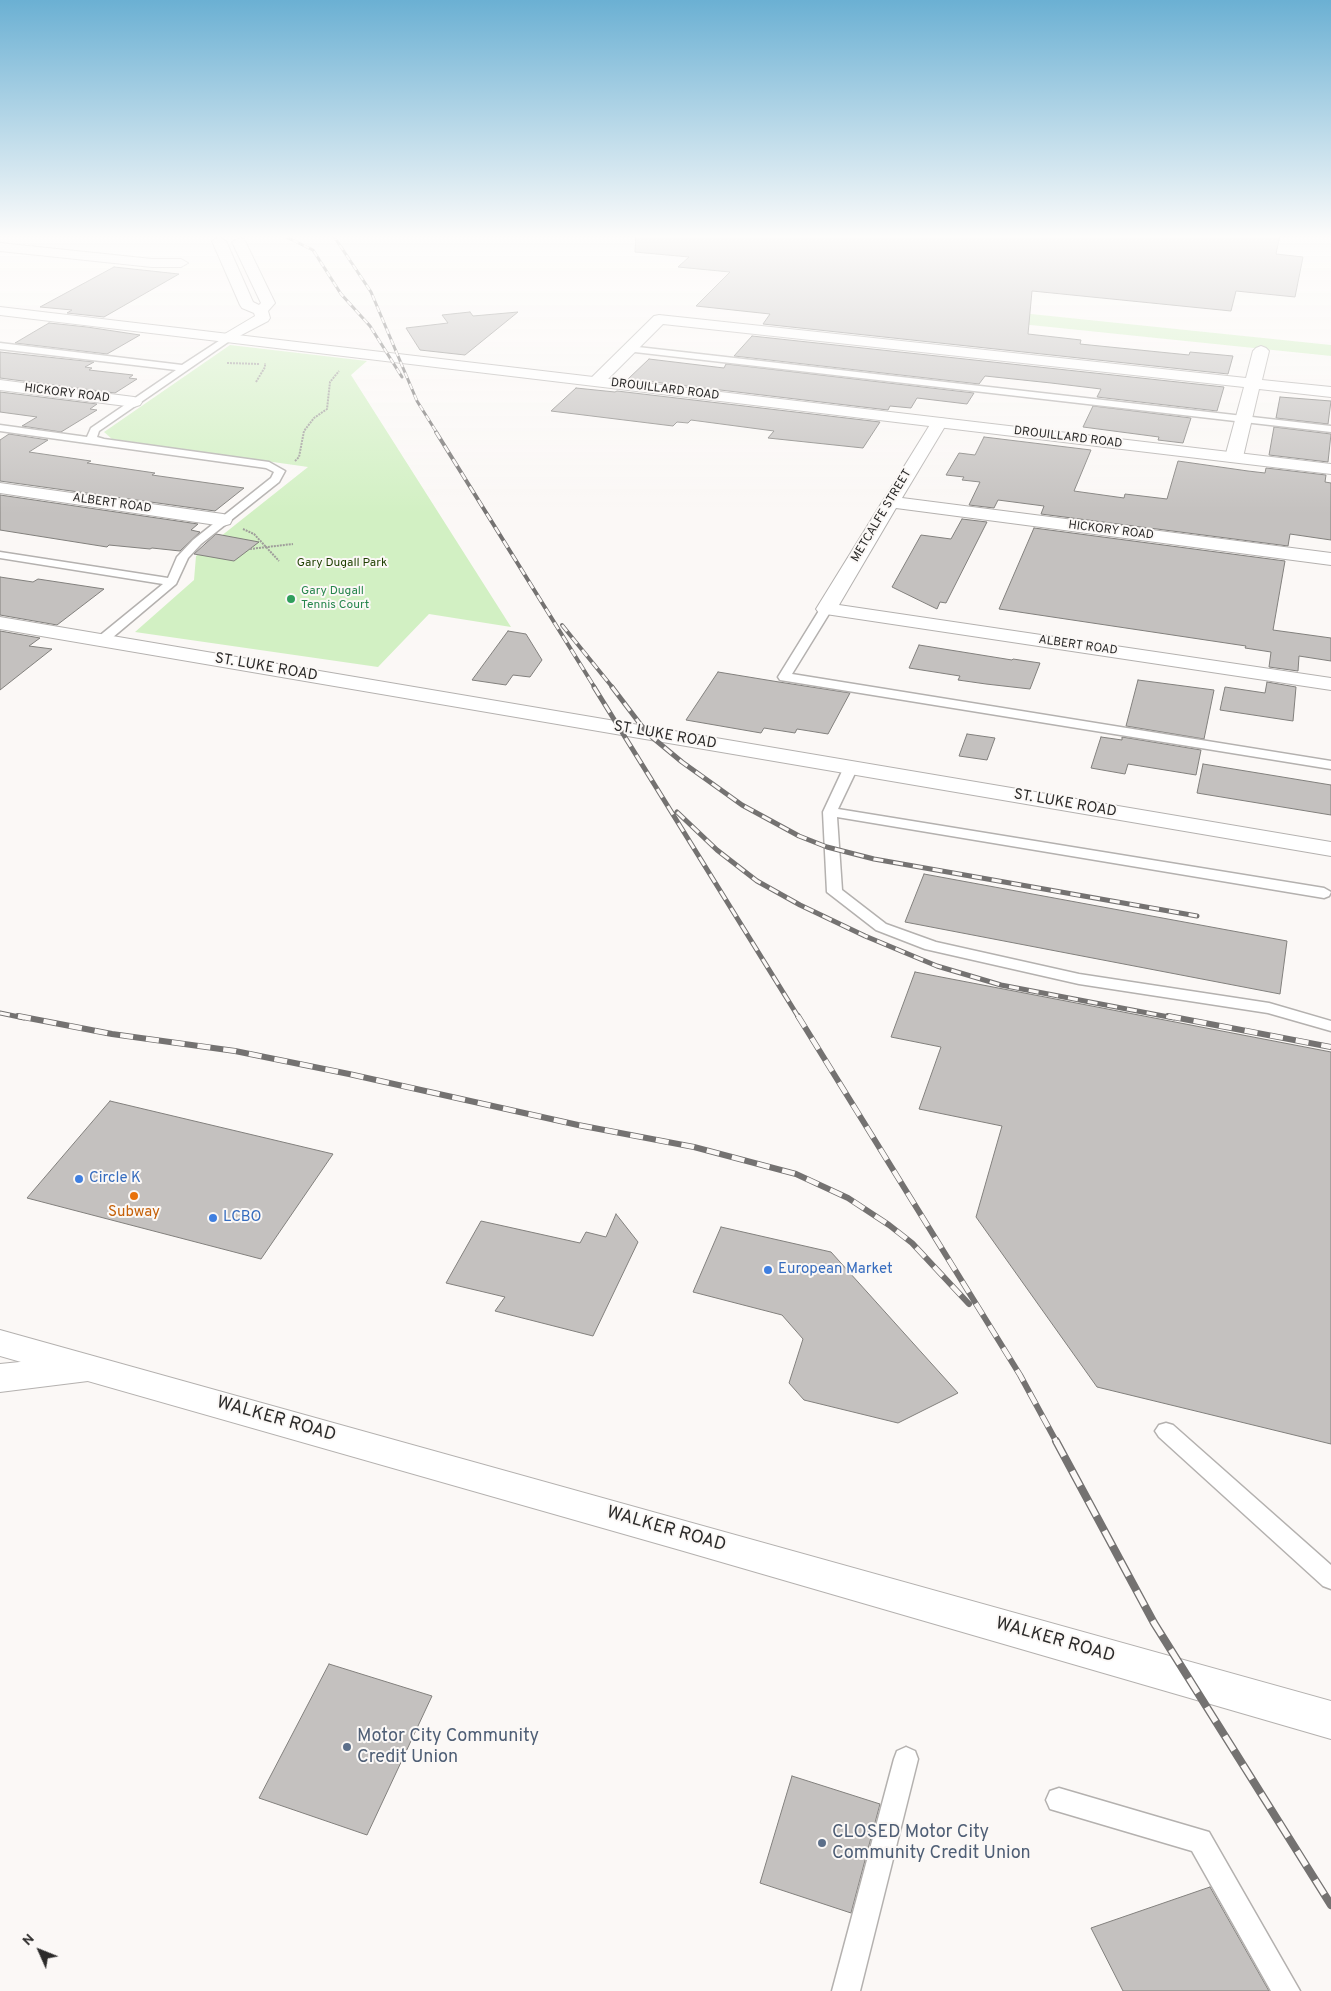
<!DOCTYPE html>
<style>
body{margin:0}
#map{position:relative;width:1331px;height:1991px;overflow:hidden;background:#fbf8f6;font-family:Overpass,sans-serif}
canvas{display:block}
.north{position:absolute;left:15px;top:1926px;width:50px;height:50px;-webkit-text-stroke:4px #fbf8f6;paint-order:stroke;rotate:314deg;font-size:14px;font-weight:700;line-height:20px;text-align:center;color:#2c2b2a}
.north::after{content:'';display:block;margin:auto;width:18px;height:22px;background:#2c2b2a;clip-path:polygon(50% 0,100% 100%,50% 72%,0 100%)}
</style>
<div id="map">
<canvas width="1331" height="1991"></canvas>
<div class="north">N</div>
</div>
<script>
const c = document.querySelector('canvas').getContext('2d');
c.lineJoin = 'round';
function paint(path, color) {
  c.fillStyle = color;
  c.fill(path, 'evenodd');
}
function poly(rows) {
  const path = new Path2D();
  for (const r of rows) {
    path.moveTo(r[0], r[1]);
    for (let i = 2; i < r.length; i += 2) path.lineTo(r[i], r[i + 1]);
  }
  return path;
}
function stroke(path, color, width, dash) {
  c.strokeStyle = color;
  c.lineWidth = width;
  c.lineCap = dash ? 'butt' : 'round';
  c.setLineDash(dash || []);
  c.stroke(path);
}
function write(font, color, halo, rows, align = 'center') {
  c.font = font + ' Overpass,sans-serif';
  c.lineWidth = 4;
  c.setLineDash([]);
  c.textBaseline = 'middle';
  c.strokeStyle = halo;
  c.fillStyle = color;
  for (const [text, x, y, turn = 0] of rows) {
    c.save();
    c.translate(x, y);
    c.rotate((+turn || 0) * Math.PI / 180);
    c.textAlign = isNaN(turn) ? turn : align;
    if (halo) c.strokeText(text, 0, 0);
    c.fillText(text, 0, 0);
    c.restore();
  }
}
const green = poly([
 [770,287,1331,345,1331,356,759,297],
 [230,345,367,361,351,375,511,627,429,614,378,667,135,632,194,580,196,556,308,467,112,439,104,432]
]);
const building = poly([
 [636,235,1280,235,1276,254,1303,257,1295,297,1236,291,1231,311,1032,291,1028,334,1081,340,1080,344,1189,355,1190,352,1233,356,1228,374,763,324,770,314,696,306,730,272,678,267,689,257,635,252,636,235],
 [114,267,179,274,104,317,67,313,72,310,40,307,114,267],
 [470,312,473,316,518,312,465,355,420,350,406,328,448,323,442,315,470,312],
 [49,323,87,327,140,335,107,354,15,343,49,323],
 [752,336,1224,387,1217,411,1097,397,1101,389,1051,383,985,376,979,384,734,356,752,336],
 [0,352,94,362,85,367,92,368,89,370,133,375,129,378,137,379,115,393,0,378,0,352],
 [649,359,724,368,726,364,974,393,967,404,917,398,911,408,890,406,888,410,628,379,649,359],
 [576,388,615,392,617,391,880,422,863,448,768,438,774,431,691,420,688,423,677,422,673,426,551,411,576,388],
 [0,392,97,404,90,409,97,410,61,432,22,426,37,417,0,412,0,392],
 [1280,397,1331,401,1328,424,1276,418,1280,397],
 [1093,406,1191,418,1183,443,1158,440,1159,437,1083,427,1093,406],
 [1274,427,1331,434,1328,462,1269,455,1274,427],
 [9,434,48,440,29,452,91,461,87,463,155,473,152,475,244,488,215,511,0,481,0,440,9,434],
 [984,437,1091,450,1074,491,1124,498,1125,494,1167,499,1178,461,1248,471,1265,473,1266,468,1326,475,1325,482,1331,483,1331,540,1290,534,1288,546,1041,514,1044,506,998,500,994,508,969,505,980,482,962,480,964,477,946,475,959,453,975,455,984,437],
 [0,495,198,524,191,530,200,532,180,551,152,548,150,549,109,545,107,547,0,530,0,495],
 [962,519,987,522,946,603,940,602,937,609,892,587,921,535,951,539,962,519],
 [1034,528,1285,561,1273,630,1331,638,1331,661,1299,656,1298,671,1269,667,1271,652,1245,648,1246,646,999,609,1034,528],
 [216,534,259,542,234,561,194,554,216,534],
 [0,577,33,582,38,579,104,589,57,625,0,615,0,577],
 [0,631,40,638,29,646,52,649,0,690,0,631],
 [508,631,526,634,542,660,530,677,513,675,506,685,472,680,508,631],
 [919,645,1012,660,1013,659,1040,663,1030,689,986,684,958,680,960,676,909,668,919,645],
 [718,672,779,682,850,693,828,734,797,729,795,733,764,728,761,733,686,720,718,672],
 [1138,680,1214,690,1204,739,1126,726,1138,680],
 [1267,682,1296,687,1293,721,1220,710,1225,687,1265,693,1267,682],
 [967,734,995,738,987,760,959,756,967,734],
 [1101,737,1122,740,1122,737,1201,750,1196,775,1128,764,1125,774,1091,768,1101,737],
 [1203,764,1331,785,1331,815,1197,793,1203,764],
 [924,874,1287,941,1280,994,905,922,924,874],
 [915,972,1331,1052,1331,1444,1097,1387,976,1217,1002,1126,919,1109,941,1047,891,1037,915,972],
 [110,1101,333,1154,261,1259,27,1198,110,1101],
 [616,1214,638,1242,593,1336,495,1311,505,1297,446,1283,481,1221,580,1243,586,1232,606,1237,616,1214],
 [721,1227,831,1252,958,1393,898,1423,804,1400,789,1383,803,1339,782,1315,693,1292,721,1227],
 [329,1664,432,1696,367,1835,259,1798,329,1664],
 [792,1776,880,1804,851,1913,760,1883,792,1776],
 [1210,1887,1269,1991,1123,1991,1091,1928,1210,1887]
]);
const path = poly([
 [227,363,260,364],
 [256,382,265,367,265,363],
 [295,461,299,457,304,431,314,418,327,409,330,382,339,371],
 [243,529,254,534,279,561],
 [250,549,293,544]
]);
const service = poly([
 [228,335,232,338,231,340,99,431,97,437,104,439,269,462,285,471,279,482,201,544,188,558,176,584,106,643,98,643,96,640,98,637,163,584,0,558,0,552,168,578,177,557,193,540,271,478,274,472,266,468,0,431,0,425,87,437,91,428,176,370,0,349,0,343,182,365,228,335],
 [629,346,1331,426,1331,432,626,351,625,349,629,346],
 [826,605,832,609,792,674,1331,761,1331,769,780,680,778,677,820,609,826,605],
 [851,763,858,767,838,809,1324,888,1331,892,1329,896,1324,898,837,817,842,890,886,924,936,942,1079,974,1269,1003,1331,1021,1331,1031,1268,1013,1079,984,925,949,876,930,827,892,823,812,844,767,851,763],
 [1166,1423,1173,1425,1331,1565,1331,1589,1323,1586,1159,1437,1155,1431,1159,1425,1166,1423],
 [906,1747,915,1751,918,1759,860,1991,832,1991,894,1759,897,1751,906,1747],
 [1059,1788,1209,1832,1300,1991,1271,1991,1192,1851,1050,1809,1046,1800,1050,1791,1059,1788]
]);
const minor = poly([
 [219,237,226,241,253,302,259,305,261,303,232,242,239,238,244,239,275,303,268,311,270,318,268,321,228,342,223,341,221,338,223,335,255,316,254,313,242,308,240,305,212,241,219,237],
 [0,243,152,259,181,259,188,263,181,267,152,267,0,251,0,243],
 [659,315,1246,378,1253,351,1256,348,1261,346,1266,348,1269,351,1262,380,1331,387,1331,397,1259,389,1243,457,1240,461,1234,462,1228,461,1225,457,1244,387,663,324,602,385,590,385,588,382,590,379,654,316,659,315],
 [0,380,134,397,140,399,142,402,140,405,134,407,0,390,0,380],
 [939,418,945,419,947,423,902,498,1331,553,1331,565,896,508,839,605,1331,678,1331,690,819,613,816,609,931,423,933,419,939,418],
 [0,483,223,514,230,516,232,520,230,524,223,526,0,493,0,483],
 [0,617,1331,842,1331,856,0,629,0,617]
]);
const tertiary = poly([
 [0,307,1331,464,1331,474,0,315,0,307],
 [88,1355,100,1359,105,1368,100,1377,88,1381,0,1392,0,1364,88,1355]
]);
const secondary = poly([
 [0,1330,1331,1701,1331,1739,680,1550,0,1356,0,1330]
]);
const railFar4 = poly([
 [282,235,313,250,341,294,370,326,402,377],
 [333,235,371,292,417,401,437,433]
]);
const railFar3 = poly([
 [436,432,595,688],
 [562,625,613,688]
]);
const railFar2 = poly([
 [594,687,799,1018],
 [612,687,647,733,682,762,742,805,799,836,827,847,874,859,1197,916],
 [677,812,717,850,757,881,800,905,865,936,937,966,1001,985,1174,1018],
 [0,1013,24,1018]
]);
const railFar1 = poly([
 [18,1016,112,1034,235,1051,349,1074,578,1125,694,1147,796,1174,848,1198,889,1225,912,1243,969,1304],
 [798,1016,1020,1375,1057,1443],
 [1168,1016,1331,1047]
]);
const rail = poly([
 [1056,1441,1154,1623,1331,1905]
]);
const markers = [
 [291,599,5,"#2e9e5b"],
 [79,1179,5,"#3f7fe0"],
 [134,1196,5,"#e8710a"],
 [213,1218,5,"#3f7fe0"],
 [768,1270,5,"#3f7fe0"],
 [347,1747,5,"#5c6f8a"],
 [822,1843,5,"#5c6f8a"]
];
const farStreetnames = [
 ["DROUILLARD ROAD",665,390,7],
 ["HICKORY ROAD",67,394,7],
 ["DROUILLARD ROAD",1068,438,7],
 ["ALBERT ROAD",112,504,8],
 ["METCALFE STREET",882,516,-59],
 ["HICKORY ROAD",1111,531,7],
 ["ALBERT ROAD",1078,646,8]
];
const farParknames = [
 ["Gary Dugall Park",342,564]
];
const farLeisurenames = [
 ["Gary Dugall",301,592],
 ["Tennis Court",301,606]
];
const streetNames = [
 ["ST. LUKE ROAD",266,668,10],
 ["ST. LUKE ROAD",665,736,10],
 ["ST. LUKE ROAD",1065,804,10]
];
const shopNames = [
 ["Circle K",89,1179],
 ["LCBO",223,1218],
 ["European Market",778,1270]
];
const foodNames = [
 ["Subway",134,1213]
];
const nearStreetnames = [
 ["WALKER ROAD",276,1420,16],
 ["WALKER ROAD",666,1530,16],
 ["WALKER ROAD",1055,1641,16]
];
const nearServicenames = [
 ["Motor City Community",357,1737],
 ["Credit Union",357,1758],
 ["CLOSED Motor City",832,1833],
 ["Community Credit Union",832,1854]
];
paint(green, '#d2f0c3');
paint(building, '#c4c1bf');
stroke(building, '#82807d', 1);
stroke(service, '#b4b1af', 3);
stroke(minor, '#b4b1af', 2);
stroke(tertiary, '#b4b1af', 2);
stroke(secondary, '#b4b1af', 2);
stroke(path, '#9f9d9b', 2, [2, 1]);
paint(service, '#fff');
paint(minor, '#fff');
paint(tertiary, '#fff');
paint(secondary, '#fff');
stroke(railFar4, '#747271', 3);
stroke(railFar3, '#747271', 4);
stroke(railFar2, '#747271', 5);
stroke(railFar1, '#747271', 6);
stroke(rail, '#747271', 8);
stroke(railFar4, '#fbf8f6', 2, [6]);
stroke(railFar3, '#fbf8f6', 2.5, [8]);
stroke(railFar2, '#fbf8f6', 3, [10]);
stroke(railFar1, '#fbf8f6', 4.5, [13]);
stroke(rail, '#fbf8f6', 5.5, [17]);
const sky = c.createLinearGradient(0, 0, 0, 514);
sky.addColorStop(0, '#6bb0d3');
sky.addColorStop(0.46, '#fdfcfb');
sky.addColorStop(1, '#fdfcfb00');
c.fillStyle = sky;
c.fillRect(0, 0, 1331, 514);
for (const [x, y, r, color] of markers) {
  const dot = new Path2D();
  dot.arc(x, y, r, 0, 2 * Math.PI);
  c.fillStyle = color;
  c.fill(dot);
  stroke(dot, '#fbf8f6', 2);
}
write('12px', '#2c2b2a', '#fbf8f6', farStreetnames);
write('12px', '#1e3f01', '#fbf8f6', farParknames);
write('12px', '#27864d', '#fbf8f6', farLeisurenames, 'left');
write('15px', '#2c2b2a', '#fbf8f6', streetNames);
write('15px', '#366cbe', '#fbf8f6', shopNames, 'left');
write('15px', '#c56008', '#fbf8f6', foodNames);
write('18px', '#2c2b2a', '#fbf8f6', nearStreetnames);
write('18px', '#4e5e75', '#fbf8f6', nearServicenames, 'left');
</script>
